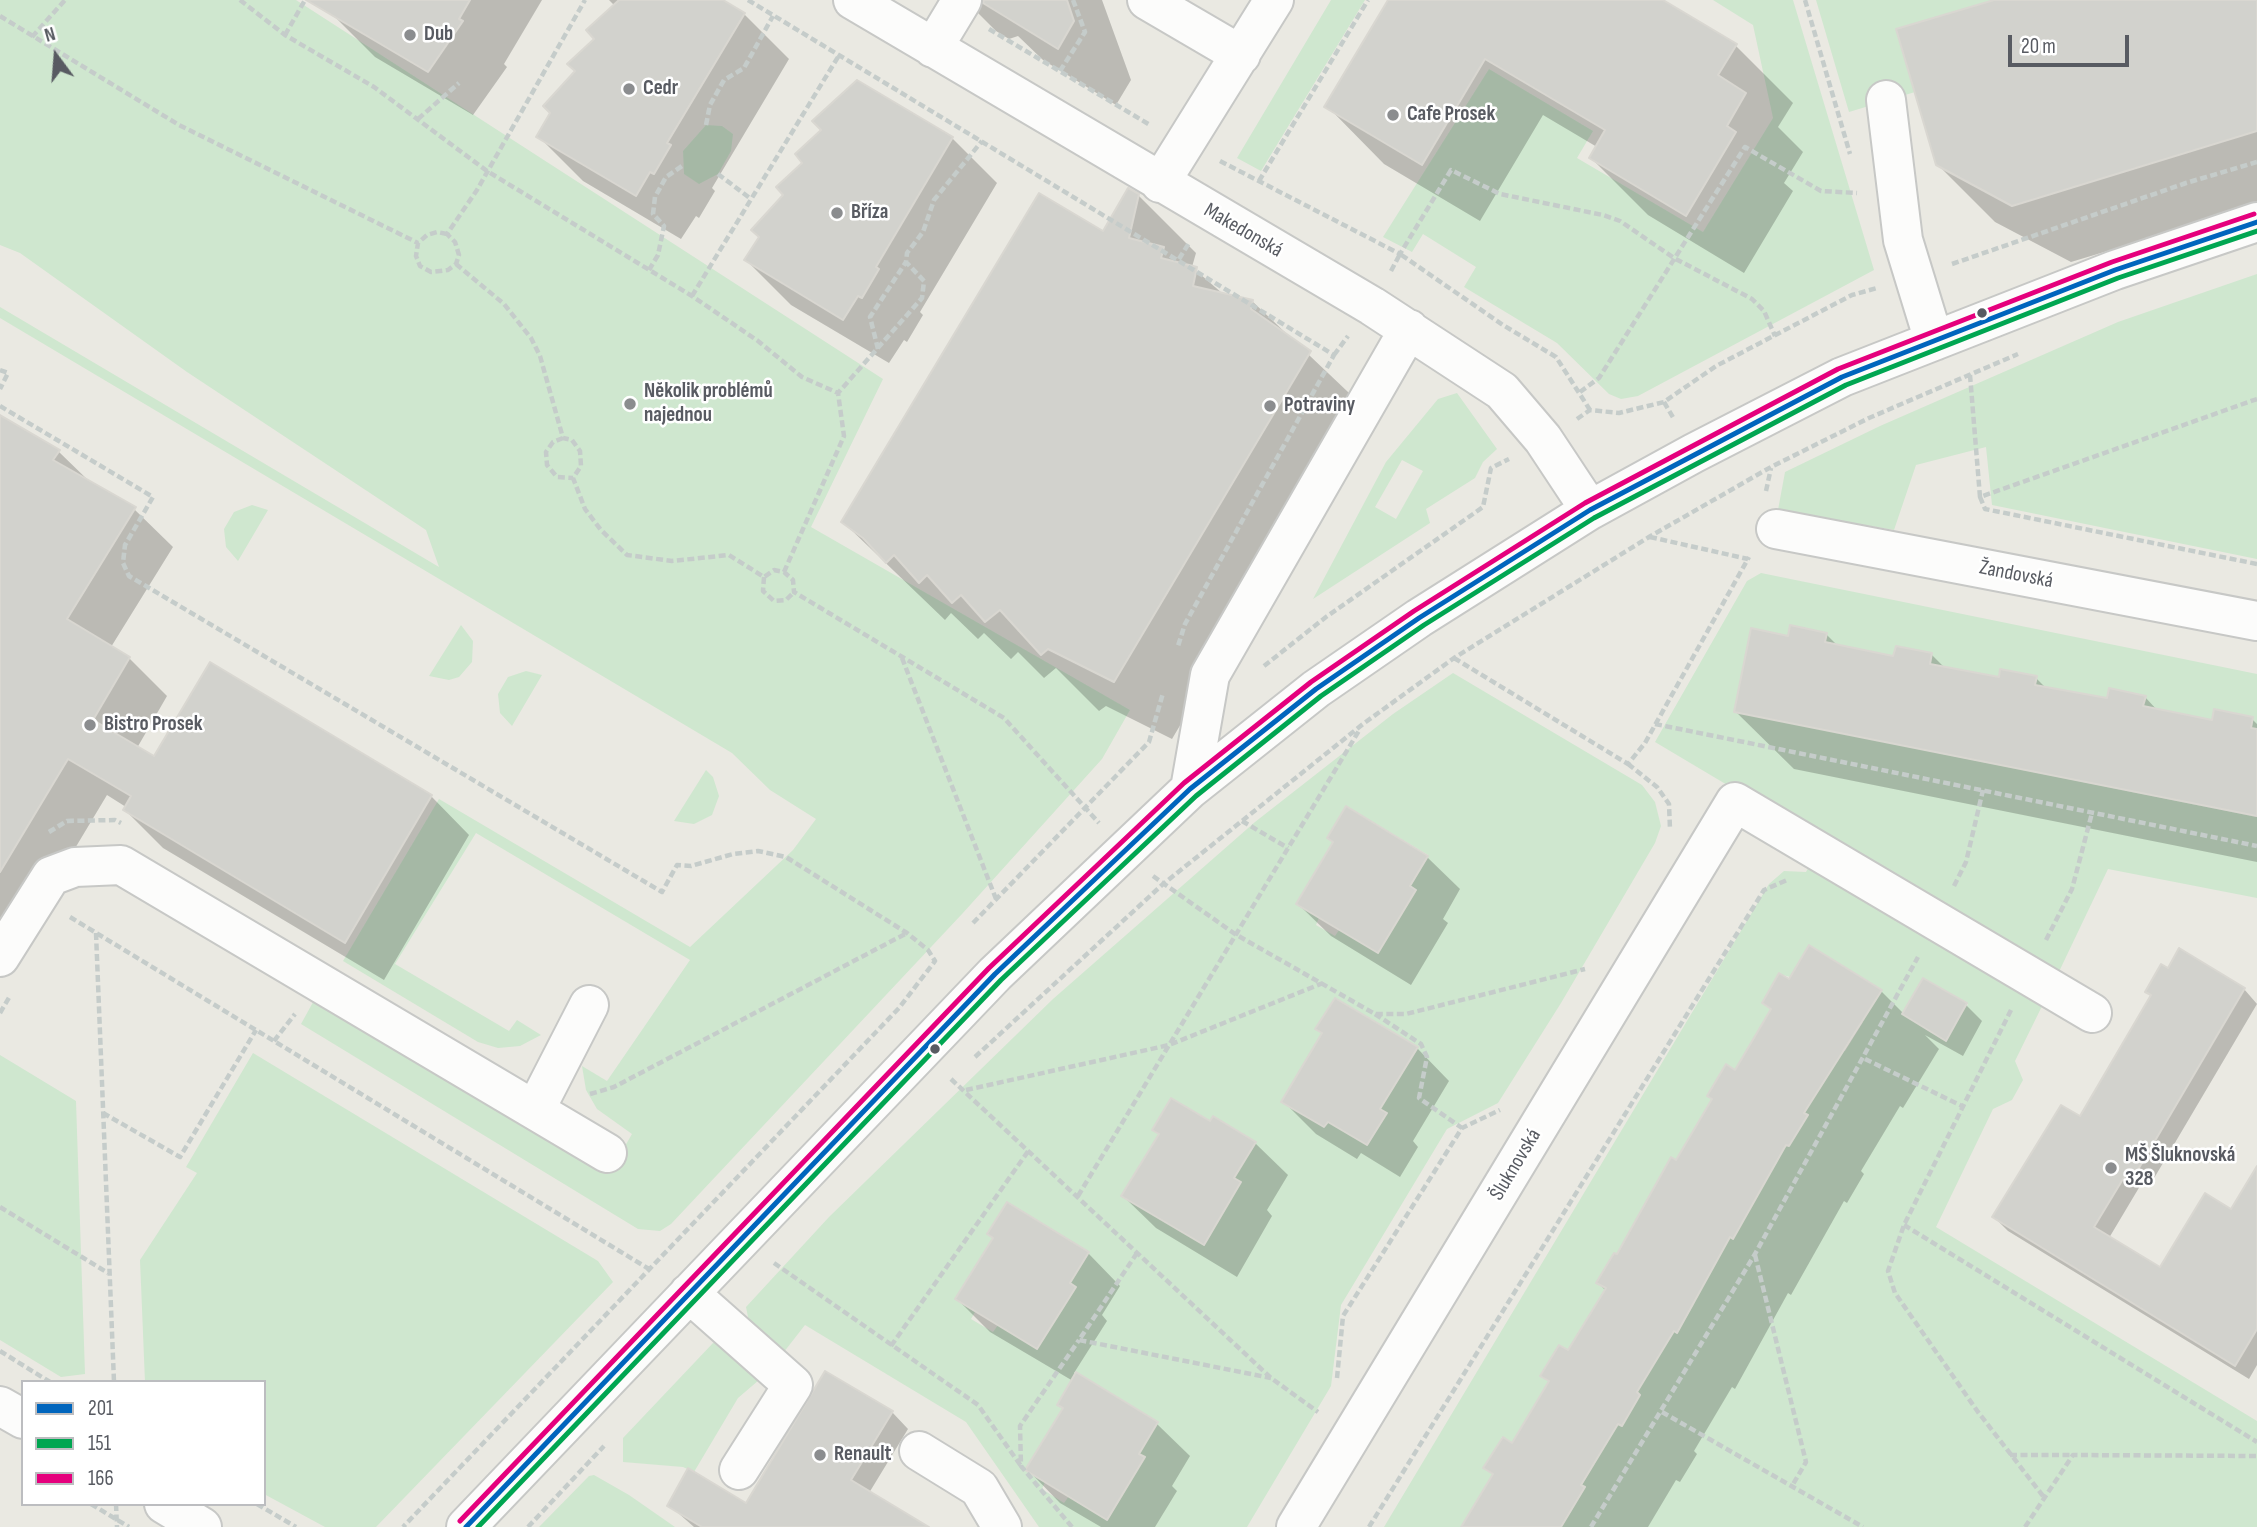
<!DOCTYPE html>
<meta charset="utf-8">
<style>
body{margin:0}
#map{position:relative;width:2257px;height:1527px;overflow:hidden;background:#eae9e2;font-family:"Sofia Sans Condensed",sans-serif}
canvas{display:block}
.legend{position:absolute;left:21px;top:1380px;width:245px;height:126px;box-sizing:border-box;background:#fff;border:2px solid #bcbdc0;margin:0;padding:9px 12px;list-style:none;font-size:21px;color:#585b62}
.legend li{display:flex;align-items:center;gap:14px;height:35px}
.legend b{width:35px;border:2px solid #bcbdc0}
.north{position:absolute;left:21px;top:21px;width:70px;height:70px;-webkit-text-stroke:5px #fff;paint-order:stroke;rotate:344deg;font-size:19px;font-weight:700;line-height:28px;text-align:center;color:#585b62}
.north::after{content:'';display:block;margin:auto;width:24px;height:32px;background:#585b62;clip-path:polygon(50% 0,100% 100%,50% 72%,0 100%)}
.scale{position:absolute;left:2008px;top:35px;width:121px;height:32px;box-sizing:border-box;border:4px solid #585b62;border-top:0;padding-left:9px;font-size:21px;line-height:24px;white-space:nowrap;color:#585b62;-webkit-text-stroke:5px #fff;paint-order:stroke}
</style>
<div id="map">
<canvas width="2257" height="1527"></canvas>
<ul class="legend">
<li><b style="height:9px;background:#0065bd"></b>201</li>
<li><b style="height:9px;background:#00a651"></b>151</li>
<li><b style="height:9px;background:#e5007d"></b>166</li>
</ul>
<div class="north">N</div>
<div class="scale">20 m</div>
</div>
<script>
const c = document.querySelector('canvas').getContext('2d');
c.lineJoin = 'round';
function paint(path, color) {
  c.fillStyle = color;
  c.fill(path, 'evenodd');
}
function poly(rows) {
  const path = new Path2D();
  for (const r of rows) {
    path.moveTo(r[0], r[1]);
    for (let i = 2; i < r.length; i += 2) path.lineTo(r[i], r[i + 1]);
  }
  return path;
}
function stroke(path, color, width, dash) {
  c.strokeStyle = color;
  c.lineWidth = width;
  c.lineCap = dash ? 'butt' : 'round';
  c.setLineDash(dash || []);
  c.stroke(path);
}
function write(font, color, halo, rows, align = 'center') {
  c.font = font + ' "Sofia Sans Condensed",sans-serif';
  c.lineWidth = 5;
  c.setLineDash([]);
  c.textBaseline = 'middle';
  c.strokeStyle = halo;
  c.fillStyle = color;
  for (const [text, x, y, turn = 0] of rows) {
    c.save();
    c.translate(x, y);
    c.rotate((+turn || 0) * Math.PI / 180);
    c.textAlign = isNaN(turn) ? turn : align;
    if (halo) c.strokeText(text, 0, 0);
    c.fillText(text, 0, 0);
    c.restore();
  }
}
const green = poly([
 [0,0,296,0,883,379,811,527,1130,710,1102,759,962,914,671,1224,660,1231,638,1229,301,1024,317,995,611,1170,632,1134,597,1109,586,1090,582,1066,607,1081,690,960,476,833,395,964,509,1031,517,1020,541,1035,520,1046,498,1048,478,1042,343,961,439,799,690,947,793,850,816,819,770,790,732,753,0,318,0,307,439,567,426,530,187,372,20,253,0,245],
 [1331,0,1365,0,1261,171,1237,158],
 [1713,0,1793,0,1874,270,1638,396,1621,399,1609,394,1557,343,1464,287,1476,267,1423,234,1412,252,1383,237,1489,69,1593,131,1577,158,1703,232,1773,118,1753,25],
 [1816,0,1994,0,1897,29,1915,92,1849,112],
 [706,125,722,126,733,134,731,151,718,174,699,184,684,174,683,151],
 [2257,274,2257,559,1992,505,1986,447,1916,465,1894,530,1778,510,1785,472,1880,426,2118,322],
 [1457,393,1497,449,1483,462,1475,478,1426,509,1430,523,1313,599,1386,462,1438,399],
 [1402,460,1423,471,1396,519,1375,507],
 [252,505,268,510,238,561,226,547,224,529,234,512],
 [1761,573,2257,674,2257,729,2143,706,2145,696,2110,688,2107,698,2035,687,2037,677,2000,670,1999,677,1930,664,1932,653,1896,646,1893,656,1825,642,1827,633,1791,625,1788,636,1751,628,1734,712,2257,817,2257,898,2108,869,2055,980,1655,742,1747,581],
 [461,625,473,641,472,662,459,677,449,680,429,676],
 [526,671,542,675,512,726,500,713,498,694,508,677],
 [1453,673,1642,785,1655,802,1661,826,1655,843,1561,1003,1498,1103,1447,1129,1341,1305,1331,1386,1247,1527,1039,1527,966,1422,805,1325,780,1357,749,1322,746,1307,829,1217,1053,999,1255,822,1393,714],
 [1346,806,1428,855,1410,886,1416,890,1378,953,1339,930,1335,936,1316,925,1319,918,1296,904,1333,842,1327,838],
 [1335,998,1417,1047,1380,1109,1387,1113,1368,1145,1328,1122,1324,1127,1302,1114,1285,1095,1322,1033,1316,1029],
 [1171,1099,1210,1121,1213,1116,1240,1132,1237,1138,1253,1147,1234,1178,1241,1182,1204,1245,1121,1196,1159,1134,1152,1130],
 [1007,1202,1089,1252,1070,1283,1076,1287,1038,1348,998,1325,993,1332,971,1319,975,1312,955,1299,993,1238,987,1233],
 [1076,1373,1158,1422,1139,1454,1145,1457,1108,1520,1069,1496,1064,1503,1042,1489,1045,1482,1026,1470,1063,1408,1057,1405],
 [706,770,713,777,719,796,712,815,694,824,674,821],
 [1812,861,2046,998,2015,1061,2023,1080,2012,1100,1993,1109,1936,1227,2257,1421,2257,1527,1557,1527,1618,1424,1622,1425,1640,1395,1637,1392,1656,1361,1668,1327,1677,1333,1695,1302,1687,1296,1730,1237,1733,1238,1786,1145,1789,1146,1807,1116,1804,1113,1842,1050,1845,1051,1863,1022,1854,1016,1873,984,1809,946,1790,977,1779,974,1766,1005,1771,1009,1735,1070,1725,1065,1707,1096,1717,1102,1676,1160,1671,1158,1617,1255,1614,1253,1596,1283,1605,1289,1568,1350,1559,1345,1540,1375,1549,1381,1512,1443,1502,1437,1484,1468,1493,1474,1461,1527,1384,1527,1769,884,1784,871,1806,872],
 [1923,978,1968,1004,1945,1041,1902,1014],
 [253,1053,598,1261,613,1282,376,1527,325,1527,264,1494,264,1382,145,1382,140,1260,197,1173,186,1167],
 [0,1055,76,1101,85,1374,61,1377,0,1340],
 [713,1343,725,1344,766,1374,738,1398,694,1472,683,1467,623,1462,623,1438],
 [594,1475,629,1495,675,1527,539,1527,589,1476]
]);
const shadow = poly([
 [337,0,542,0,504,64,507,67,473,115,375,57,330,12],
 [609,0,720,0,744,14,789,59,712,188,715,191,699,218,696,216,681,239,583,181,538,136,615,6],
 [965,0,1102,0,1131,80,1116,105,1043,60,1018,36,1009,39,996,31],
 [1390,0,1659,0,1735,45,1793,103,1778,127,1803,152,1784,183,1793,191,1744,273,1648,215,1591,158,1597,147,1543,115,1480,221,1384,164,1327,106],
 [2000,0,2257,0,2257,206,2071,262,1995,222,1937,164],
 [952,138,997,183,920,312,923,315,907,342,904,340,889,363,791,305,746,260],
 [1138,195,1196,253,1192,267,1223,294,1252,301,1367,410,1172,739,1106,706,1099,711,1056,668,1044,678,1018,652,1011,659,984,633,978,639,951,613,945,620,843,522],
 [0,417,58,451,92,484,134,509,173,547,111,647,129,658,167,696,137,748,155,758,431,796,469,835,384,980,163,848,125,810,126,807,107,795,5,965,0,962],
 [1826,634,1839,647,1895,658,1931,654,1945,668,2000,679,2036,678,2047,689,2109,700,2145,697,2158,711,2214,722,2252,719,2257,724,2257,862,1794,769,1736,712,1790,638],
 [1427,857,1460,889,1443,919,1448,923,1411,985,1331,936,1298,904],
 [2168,970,2244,989,2257,1004,2150,1185,2143,1181,2109,1238,2161,1269,2232,1211,2257,1169,2257,1365,2249,1379,2008,1231,1994,1217,2080,1119,2152,997,2147,991],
 [1789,981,1881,991,1904,1014,1966,1005,1982,1021,1963,1056,1925,1035,1939,1049,1903,1108,1900,1106,1861,1171,1864,1174,1847,1203,1844,1201,1791,1295,1788,1293,1735,1389,1732,1387,1694,1451,1697,1454,1680,1482,1676,1480,1648,1527,1463,1527,1494,1476,1486,1468,1513,1445,1550,1383,1542,1375,1569,1352,1606,1291,1598,1283,1736,1072,1772,1011,1764,1003],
 [1318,1029,1417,1048,1449,1081,1413,1141,1418,1147,1400,1177,1361,1153,1357,1159,1316,1134,1283,1101,1323,1035],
 [1210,1124,1255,1143,1288,1175,1267,1210,1272,1216,1237,1277,1156,1228,1123,1196,1160,1136,1154,1130],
 [1088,1253,1120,1286,1102,1315,1107,1321,1074,1373,1157,1424,1190,1456,1172,1486,1177,1491,1155,1527,1101,1527,1060,1503,1028,1470,1064,1410,1059,1405,1073,1381,990,1332,957,1299],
 [892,1412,908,1429,869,1493,926,1527,694,1527,669,1505,747,1506]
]);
const building = poly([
 [306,0,470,0,459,19,463,21,428,72,306,0],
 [619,0,723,0,745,13,667,143,671,145,654,174,650,172,636,196,536,137,550,113,543,106,575,71,567,64,594,39,586,30,619,0],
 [984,0,1067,0,1074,21,1058,49,983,3,984,0],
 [1388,0,1663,0,1737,44,1718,75,1746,93,1727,126,1736,132,1686,216,1589,158,1605,130,1485,59,1422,165,1324,107,1388,0],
 [1994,0,2257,0,2257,131,2012,206,1936,165,1896,29,1994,0],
 [857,80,953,137,876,267,879,269,862,298,858,296,843,320,744,260,759,237,751,230,783,195,776,187,802,163,795,154,821,130,812,121,857,80],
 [1128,188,1139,194,1129,238,1164,247,1161,258,1197,267,1193,286,1253,300,1251,309,1311,351,1114,682,1048,649,1041,655,1000,610,985,622,961,595,952,603,927,575,919,583,894,555,886,563,863,538,841,522,1039,193,1103,231,1128,188],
 [0,415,60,450,53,460,136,507,67,619,130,657,93,720,154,756,210,662,432,795,345,943,123,810,131,796,68,759,0,872,0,415],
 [1790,625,1827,633,1825,642,1893,656,1896,646,1932,653,1930,664,1999,677,2000,669,2037,676,2035,685,2107,698,2109,688,2146,696,2143,706,2178,713,2212,720,2214,709,2253,717,2251,728,2257,729,2257,816,1734,712,1751,628,1788,636,1790,625],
 [1346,806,1428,856,1410,886,1416,890,1378,953,1296,904,1333,842,1327,838,1346,806],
 [1809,945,1882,990,1804,1113,1808,1115,1789,1146,1786,1145,1733,1239,1730,1237,1677,1333,1674,1331,1637,1392,1640,1395,1622,1426,1618,1424,1581,1485,1585,1487,1561,1527,1461,1527,1493,1474,1483,1468,1503,1437,1512,1443,1549,1381,1540,1376,1559,1345,1568,1350,1606,1288,1596,1283,1614,1253,1617,1254,1671,1157,1676,1160,1712,1099,1707,1096,1726,1064,1735,1070,1771,1009,1762,1003,1779,973,1789,979,1809,945],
 [2179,948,2245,988,2136,1173,2129,1169,2094,1227,2160,1267,2205,1193,2231,1209,2257,1166,2257,1329,2235,1366,1992,1217,2061,1105,2080,1116,2151,995,2145,992,2161,964,2168,968,2179,948],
 [1923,978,1967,1003,1946,1041,1902,1014,1923,978],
 [1335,998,1418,1047,1380,1109,1387,1113,1367,1145,1328,1122,1324,1127,1281,1102,1322,1033,1315,1029,1335,998],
 [1171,1098,1210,1121,1213,1116,1256,1142,1234,1178,1241,1182,1204,1245,1121,1196,1159,1134,1152,1130,1171,1098],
 [1007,1202,1089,1252,1070,1283,1076,1287,1037,1349,955,1299,993,1238,987,1234,1007,1202],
 [825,1371,893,1411,851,1480,929,1527,702,1527,667,1506,688,1468,746,1503,825,1371],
 [1076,1372,1158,1422,1139,1454,1145,1457,1107,1520,1025,1470,1063,1408,1057,1405,1076,1372]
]);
const path = poly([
 [240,0,285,35,374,87,487,171,692,296,758,341,802,377,838,393],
 [748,0,1334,355,1185,624,1178,646],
 [1805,0,1850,154],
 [0,16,179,125,418,243],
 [989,29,1150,125],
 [285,35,305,0],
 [32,37,65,0],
 [1060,71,1085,32,1073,0],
 [418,119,459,83],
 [706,125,710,105,724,80,744,68,773,16],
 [1220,161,1400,254,1451,170,1500,194,1603,215,1620,221,1674,258,1752,299,1764,311,1775,336],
 [718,174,751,199],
 [1259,181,1368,0],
 [447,234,437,232,427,235,418,243,416,256,420,266,431,272,448,270,456,264,459,255,455,242,447,234,477,190,585,0],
 [1179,259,1189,243],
 [456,264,504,304,531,338,540,356,563,438,572,440,580,451,581,466,573,478,585,509,601,530,627,555,672,561,729,555,764,577,774,570,784,572,793,580,794,592,1004,718,1099,823],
 [1952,264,2186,183,2257,162],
 [649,270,658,255,664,226,653,214,655,197,666,177,682,166],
 [1391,271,1400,254,1503,325,1556,357,1590,410],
 [692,296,838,57],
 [878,349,870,317,906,262],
 [1334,355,1348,336],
 [0,370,8,373,0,389],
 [1970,375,1980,497,2257,399],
 [1580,392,1599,378,1745,147,1821,191,1857,193],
 [1664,402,1674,419],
 [0,406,153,497,125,545,123,563,129,576,662,892,677,865,691,866,733,854,758,851,786,857,907,933,928,950,935,961,899,1008,403,1527],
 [1577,419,1590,410,1619,413,1664,402,1716,366,1852,295,1877,288],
 [563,438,553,442,546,452,547,465,557,477,573,478],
 [1766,491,1771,468],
 [1980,497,1985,509,2257,564],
 [1650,537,1748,559],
 [784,572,844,436,838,393,922,298,924,281,906,262,907,253,923,232,934,200,982,141],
 [764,577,763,591,774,601,786,600,794,592],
 [902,658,996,899],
 [1454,658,1628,764,1645,743,1749,557],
 [1264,666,1326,617,1483,507,1491,468,1509,459],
 [1655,724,2257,846],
 [1628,764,1657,787,1669,804,1670,829],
 [1242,821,1288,848],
 [49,832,67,821,115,820,121,823],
 [1153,876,1235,934,1375,1014,1406,1014,1585,969],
 [1954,886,1966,862,1983,790],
 [70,917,649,1269],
 [973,923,1149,742,1163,693],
 [96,933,114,1382],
 [2046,940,2072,889,2092,813],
 [2011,1010,1904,1225,1888,1271,1895,1293,1978,1412,2043,1496],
 [0,1013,10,996],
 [1375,1014,1421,1044,1427,1057,1419,1098,1462,1128],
 [274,1041,295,1014],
 [975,1057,1162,885,1363,724,1454,658,1649,537,1771,467,1869,418,2018,354],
 [1865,1059,1964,1107],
 [951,1079,1271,1378,1318,1412],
 [966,1090,1169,1045,1323,983],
 [590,1094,614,1087,907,933],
 [103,1113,180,1157,256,1030],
 [1078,1196,1360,729],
 [0,1207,108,1273],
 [1904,1225,2257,1442],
 [1137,1253,1079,1340,1271,1378],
 [1755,1255,1806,1462,1792,1486],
 [774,1263,978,1405,1021,1466],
 [891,1346,1029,1150],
 [0,1351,50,1382],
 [1337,1378,1343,1316,1462,1128,1500,1110],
 [1662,1412,1863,1527],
 [2010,1455,2072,1455],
 [91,1504,129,1527],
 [116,1504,117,1527],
 [257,1504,296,1527],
 [528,1527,604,1446],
 [1072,1527,1021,1466,1020,1426,1079,1340],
 [1369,1527,1764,890,1787,880],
 [1591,1527,1755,1254,1918,957],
 [2025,1527,2073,1455,2257,1456]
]);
const minor = poly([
 [853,0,1372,306,1502,391,1543,439,1590,510],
 [1147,0,1241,55],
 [933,48,962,0],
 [1886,100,1903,240,1934,341],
 [1160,183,1274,0],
 [1776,529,2257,621],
 [1190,789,1210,675,1409,329],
 [0,957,51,876,75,867,121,865,607,1153],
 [535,1110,589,1005],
 [689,1293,793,1385,739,1470],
 [0,1406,23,1419],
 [919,1451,979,1488,1002,1527],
 [164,1504,202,1527],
 [466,1527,995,974,1190,789,1316,689,1419,618,1590,510,1694,453,1842,377,2115,270,2257,222],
 [1296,1527,1735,802,2092,1013]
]);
const bus1 = poly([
 [466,1527,995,974,1190,789,1316,689,1419,618,1590,510,1842,377,2115,270,2257,222]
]);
const bus2 = poly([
 [478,1527,1001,980,1196,796,1321,696,1424,625,1594,518,1846,385,2118,278,2257,231]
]);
const bus3 = poly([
 [460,1521,989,968,1184,783,1311,682,1414,611,1585,503,1838,369,2112,262,2254,214]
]);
const markers = [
 [410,35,7,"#8b8d8f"],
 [629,89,7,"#8b8d8f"],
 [1393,115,7,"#8b8d8f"],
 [837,213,7,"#8b8d8f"],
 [1982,313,6,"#585b62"],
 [630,404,7,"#8b8d8f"],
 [1270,406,7,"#8b8d8f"],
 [90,725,7,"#8b8d8f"],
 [935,1049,6,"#585b62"],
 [2111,1168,7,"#8b8d8f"],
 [820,1455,7,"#8b8d8f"]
];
const poiNames = [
 ["Dub",424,35],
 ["Cedr",643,89],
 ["Cafe Prosek",1407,115],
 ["Bříza",851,213],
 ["Několik problémů",644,392],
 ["najednou",644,416],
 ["Potraviny",1284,406],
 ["Bistro Prosek",104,725],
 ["MŠ Šluknovská",2125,1156],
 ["328",2125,1180],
 ["Renault",834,1455]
];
const streetNames = [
 ["Makedonská",1243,231,30],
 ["Žandovská",2016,575,11],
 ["Šluknovská",1516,1165,-59]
];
paint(green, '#cfe7cf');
paint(shadow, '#0003');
paint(building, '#d2d2cd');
stroke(building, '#d9d7d1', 2);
stroke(minor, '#c7c8c6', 42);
stroke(path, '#c5ccca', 4.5, [7, 3.5]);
stroke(minor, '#fcfcfb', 38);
stroke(bus1, '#0065bd', 5);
stroke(bus2, '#00a651', 5);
stroke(bus3, '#e5007d', 5);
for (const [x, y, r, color] of markers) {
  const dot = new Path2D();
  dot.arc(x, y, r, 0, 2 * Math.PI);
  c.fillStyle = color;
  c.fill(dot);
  stroke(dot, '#fff', 2.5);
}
write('bold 21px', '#585b62', '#fff', poiNames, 'left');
write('21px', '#585b62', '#fff', streetNames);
</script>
